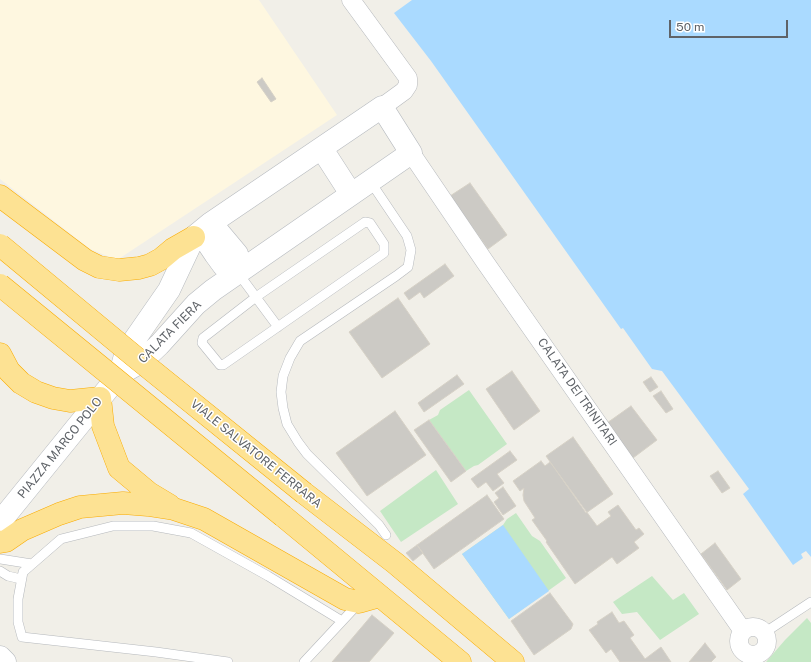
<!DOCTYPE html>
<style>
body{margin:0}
#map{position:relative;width:811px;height:662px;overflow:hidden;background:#f1efe8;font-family:"Public Sans",sans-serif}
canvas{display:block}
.scale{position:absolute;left:669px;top:20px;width:119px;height:18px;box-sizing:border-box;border:2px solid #5f6368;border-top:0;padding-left:5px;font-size:12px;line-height:14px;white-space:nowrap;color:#5f6368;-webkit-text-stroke:3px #fff;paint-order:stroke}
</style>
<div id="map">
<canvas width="811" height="662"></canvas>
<div class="scale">50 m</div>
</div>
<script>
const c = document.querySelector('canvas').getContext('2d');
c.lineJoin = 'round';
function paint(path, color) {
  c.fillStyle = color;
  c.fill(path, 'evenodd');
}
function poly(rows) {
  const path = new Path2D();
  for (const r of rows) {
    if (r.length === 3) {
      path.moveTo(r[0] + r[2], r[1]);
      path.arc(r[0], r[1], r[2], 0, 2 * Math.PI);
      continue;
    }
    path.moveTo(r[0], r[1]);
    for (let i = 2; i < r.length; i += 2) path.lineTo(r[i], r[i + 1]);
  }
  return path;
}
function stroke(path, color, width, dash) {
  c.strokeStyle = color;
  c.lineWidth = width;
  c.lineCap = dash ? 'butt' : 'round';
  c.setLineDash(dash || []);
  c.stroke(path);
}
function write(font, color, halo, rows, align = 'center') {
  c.font = font + ' "Public Sans",sans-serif';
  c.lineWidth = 3;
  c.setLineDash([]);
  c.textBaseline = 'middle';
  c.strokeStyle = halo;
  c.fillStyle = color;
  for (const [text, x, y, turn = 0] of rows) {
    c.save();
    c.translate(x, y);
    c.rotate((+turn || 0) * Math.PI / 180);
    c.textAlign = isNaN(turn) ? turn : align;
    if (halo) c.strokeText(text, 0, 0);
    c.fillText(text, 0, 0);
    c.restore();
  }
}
const commercial = poly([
 [0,0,259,0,337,115,117,260,90,249,0,179]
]);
const green = poly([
 [469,390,507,444,478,465,474,466,466,471,429,420,438,415,440,410],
 [436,470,458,504,401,542,380,511],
 [516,513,532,536,540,541,566,578,509,619,462,554,503,525,507,519],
 [652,576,673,600,684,593,699,614,660,640,637,612,622,614,613,602],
 [807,618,811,623,811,662,766,662,785,640]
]);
const water = poly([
 [412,0,811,0,811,557,806,551,801,554,803,558,793,565,743,494,749,489,662,371,652,369,623,328,621,329,431,61,394,13],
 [503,525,549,591,509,619,462,554]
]);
const building = poly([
 [262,78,276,99,271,102,257,82,262,78],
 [470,183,507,235,488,249,450,196,470,183],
 [445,264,454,276,424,298,420,292,409,300,404,293,445,264],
 [398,298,430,344,382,378,349,332,398,298],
 [512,371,540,411,514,430,486,389,512,371],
 [457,375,464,384,424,412,418,403,457,375],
 [651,377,658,387,650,392,643,382,651,377],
 [661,391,673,409,666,413,653,396,661,391],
 [631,406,657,440,633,458,607,423,631,406],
 [395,411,426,455,367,496,336,453,395,411],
 [429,420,466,471,451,482,414,430,429,420],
 [573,437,613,494,586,513,546,456,573,437],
 [510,451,517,460,497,474,504,483,493,491,486,482,478,488,471,479,510,451],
 [541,461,545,466,550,462,597,526,611,516,608,512,618,505,636,530,639,528,644,534,634,542,639,548,617,564,612,557,575,584,546,542,547,541,532,520,535,518,524,501,523,495,524,488,520,491,513,481,541,461],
 [718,471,730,488,722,493,710,476,718,471],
 [503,487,516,506,503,515,494,502,499,498,495,493,503,487],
 [487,495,504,519,434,569,417,545,487,495],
 [715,543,741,579,727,590,701,554,715,543],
 [417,545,423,553,413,561,406,553,417,545],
 [550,593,573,624,571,629,534,655,511,621,550,593],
 [612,612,619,623,624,621,634,635,630,638,645,659,661,647,671,662,620,662,611,649,606,653,589,630,598,624,597,622,612,612],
 [372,615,394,633,369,662,332,662,372,615],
 [705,643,716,657,711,662,689,662,705,643]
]);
const lane = poly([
 [370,181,407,236,411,250,408,267,396,276,300,341,290,358,283,376,281,392,283,408,287,424,298,442,307,454,379,525,386,535],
 [365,222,370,223,384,244,384,253,223,365,220,365,202,343,203,338,256,297,365,222],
 [238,273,278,327],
 [0,559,32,564],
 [0,571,8,576,21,579],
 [764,633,811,602],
 [228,662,156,652,22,637,18,622,18,599,23,572,61,539,113,526,153,526,191,533,268,576,342,621],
 [304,662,359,603]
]);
const street = poly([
 [351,0,408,78,408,85,404,91,382,107],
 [411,153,485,262,743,631],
 [753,641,14]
]);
const secondary = poly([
 [322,149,351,194],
 [211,223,237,254,242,270],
 [204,229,207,242,215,254,223,265,234,275],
 [0,522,120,374,141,362,159,345,196,304,213,290,411,153,382,107,211,223,194,237,169,290,126,352,120,374],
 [0,657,5,662]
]);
const highway = poly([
 [0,196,85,260,99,267,119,270,139,268,150,265,161,259,173,249,194,237],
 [0,354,9,371,21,383,36,392,53,398,70,401,100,398,103,426,119,468,149,493,169,505],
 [304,493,395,563,513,662],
 [283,516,460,662],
 [0,542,6,541,22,530,59,514,80,507,123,503,148,505,174,509,204,519,345,599,359,602,380,596]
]);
const highwayBridge = poly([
 [0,245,134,356,304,493],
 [0,285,283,516]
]);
const streetNames = [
 ["CALATA FIERA",170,332,-45],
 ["CALATA DEI TRINITARI",577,392,55],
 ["PIAZZA MARCO POLO",60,448,-51],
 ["VIALE SALVATORE FERRARA",256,454,39]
];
paint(commercial, '#fef7e0');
paint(green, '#c5e8c5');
paint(water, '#aadaff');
paint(building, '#cccac5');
stroke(building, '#d6d1c6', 1);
stroke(lane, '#b5b8bc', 10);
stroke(street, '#b5b8bc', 19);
stroke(secondary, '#b6babf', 23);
stroke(highway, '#f9ab00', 23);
stroke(lane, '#fff', 9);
stroke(street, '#fff', 18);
stroke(secondary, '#fff', 22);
stroke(highway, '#fde293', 22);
stroke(highwayBridge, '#f9ab00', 23, []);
stroke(highwayBridge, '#fde293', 22);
write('12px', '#5f6368', '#fff', streetNames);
</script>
